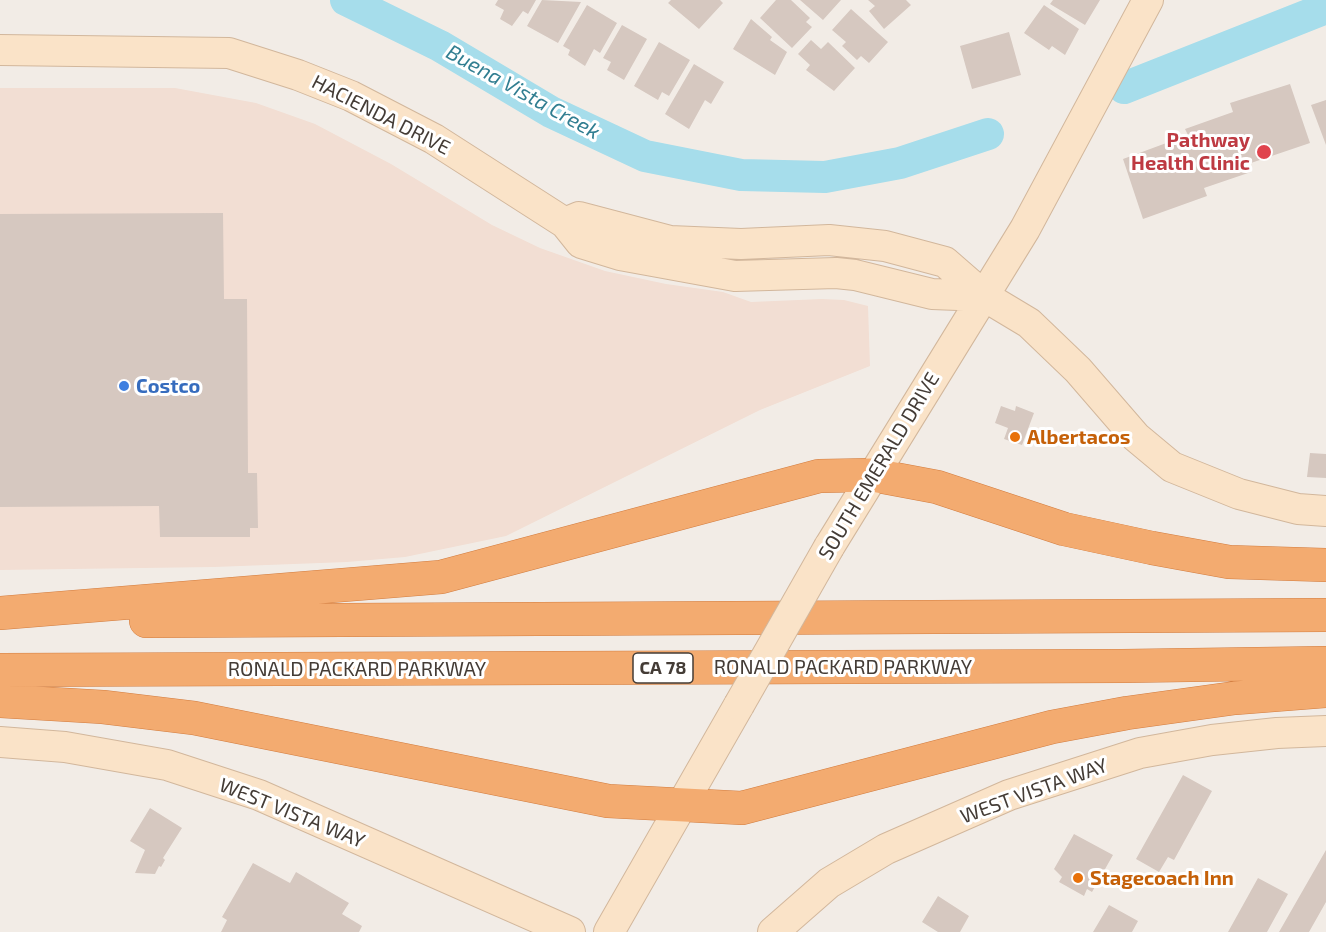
<!DOCTYPE html>
<style>
body{margin:0}
canvas{display:block;background:#f2ece6}
</style>
<canvas width="1326" height="932"></canvas>
<script>
const c = document.querySelector('canvas').getContext('2d');
c.lineJoin = 'round';
function paint(path, color) {
  c.fillStyle = color;
  c.fill(path, 'evenodd');
}
function poly(rows) {
  const path = new Path2D();
  for (const r of rows) {
    path.moveTo(r[0], r[1]);
    for (let i = 2; i < r.length; i += 2) path.lineTo(r[i], r[i + 1]);
  }
  return path;
}
function stroke(path, color, width, dash) {
  c.strokeStyle = color;
  c.lineWidth = width;
  c.lineCap = dash ? 'butt' : 'round';
  c.setLineDash(dash || []);
  c.stroke(path);
}
function write(font, color, halo, rows, align = 'center') {
  c.font = font + ' "Exo 2",sans-serif';
  c.lineWidth = 6;
  c.setLineDash([]);
  c.textBaseline = 'middle';
  c.strokeStyle = halo;
  c.fillStyle = color;
  for (const [text, x, y, turn = 0] of rows) {
    c.save();
    c.translate(x, y);
    c.rotate((+turn || 0) * Math.PI / 180);
    c.textAlign = isNaN(turn) ? turn : align;
    if (halo) c.strokeText(text, 0, 0);
    c.fillText(text, 0, 0);
    c.restore();
  }
}
const commercial = poly([
 [0,88,175,88,256,103,315,124,391,164,492,225,540,248,605,271,666,284,723,292,751,302,822,299,844,300,868,306,870,366,760,410,506,536,405,557,347,562,214,567,0,570]
]);
const river = poly([
 [346,0,440,46,551,112,645,156,741,175,825,177,900,163,988,134],
 [1124,88,1326,8]
]);
const building = poly([
 [498,0,536,0,528,14,523,11,512,26,500,19,504,10,495,5],
 [542,0,581,2,558,43,527,26],
 [671,0,720,0,723,3,699,29,668,3],
 [776,0,791,0,810,18,806,22,812,27,792,48,760,18],
 [800,0,841,0,823,20],
 [868,0,906,0,911,5,884,29,869,11,875,6],
 [1053,0,1100,0,1085,25,1050,4],
 [587,5,617,23,600,53,594,49,585,66,568,55,570,50,563,46],
 [1044,5,1079,29,1065,55,1052,46,1049,50,1024,33],
 [851,9,888,42,869,63,861,56,857,60,842,46,846,42,832,30],
 [751,19,772,37,770,40,787,52,775,75,733,49],
 [622,25,647,39,624,80,607,70,611,62,603,58],
 [1009,32,1021,75,972,89,960,46],
 [811,40,821,49,828,42,855,68,834,91,806,70,810,65,798,54],
 [659,42,690,60,669,96,662,92,658,100,634,86],
 [694,64,724,82,711,104,705,100,689,129,665,114],
 [1290,84,1310,143,1248,164,1251,172,1204,188,1207,196,1143,219,1123,159,1188,135,1185,129,1233,112,1230,103],
 [1326,100,1326,145,1311,105],
 [223,213,224,299,247,299,248,473,257,473,258,528,250,528,250,537,160,537,159,506,0,507,0,214],
 [1001,406,1015,411,1016,406,1034,413,1022,445,1004,439,1008,428,995,423],
 [1310,453,1326,454,1326,478,1307,477],
 [1183,775,1212,791,1174,860,1168,857,1159,872,1136,859],
 [150,808,182,828,163,858,165,860,161,867,159,866,155,874,135,873,145,850,130,841],
 [1074,834,1113,855,1092,892,1087,889,1084,896,1059,882,1062,877,1054,869],
 [1326,850,1326,902,1309,932,1279,932],
 [253,863,290,883,296,872,349,903,342,914,362,926,359,932,221,932,227,920,222,917],
 [1258,878,1288,894,1267,932,1228,932],
 [938,896,969,916,960,932,938,932,922,922],
 [1109,905,1138,921,1132,932,1093,932]
]);
const secondary = poly([
 [0,50,229,53,298,75,351,96,434,139,565,223,581,243,620,255,735,276,836,273,855,275,932,294,984,296],
 [565,223,579,217,670,241,741,244,829,240,885,246,945,262,984,296,1029,323,1078,370,1136,437,1172,467,1239,494,1298,509,1326,511],
 [829,547,1025,229,1148,0],
 [0,742,65,747,167,765,259,795,570,932],
 [609,932,739,705],
 [773,932,829,883,886,849,1009,795,1140,753,1212,740,1277,733,1326,731]
]);
const motorway = poly([
 [0,613,441,577,819,476,873,475,937,487,1064,529,1152,548,1229,562,1326,565],
 [146,621,1326,615],
 [0,670,1122,666,1326,663],
 [0,701,103,707,194,718,608,801,742,808,1052,727,1127,713,1235,698,1326,691]
]);
const secondaryBridge = poly([
 [739,705,829,547]
]);
const markers = [
 [1264,152,8,"#e0444e"],
 [124,386,6,"#3f7fe0"],
 [1015,437,6,"#e8710a"],
 [1078,878,6,"#e8710a"]
];
const shields = [
 [663,668,60]
];
const shieldNames = [
 ["CA 78",663,668]
];
const streetNames = [
 ["HACIENDA DRIVE",381,115,27],
 ["SOUTH EMERALD DRIVE",879,466,-59],
 ["RONALD PACKARD PARKWAY",843,667],
 ["RONALD PACKARD PARKWAY",357,669],
 ["WEST VISTA WAY",1034,791,-20],
 ["WEST VISTA WAY",292,813,22]
];
const healthNames = [
 ["Pathway",1250,140],
 ["Health Clinic",1250,163]
];
const shopNames = [
 ["Costco",136,386]
];
const foodNames = [
 ["Albertacos",1027,437],
 ["Stagecoach Inn",1090,878]
];
const waterNames = [
 ["Buena Vista Creek",523,92,29]
];
paint(commercial, '#f2ded3');
stroke(river, '#a6ddeb', 32);
paint(building, '#d6c8c0');
stroke(secondary, '#d2b79c', 32);
stroke(motorway, '#d27d40', 34);
stroke(secondary, '#fae3c8', 30);
stroke(motorway, '#f3ab70', 33);
stroke(secondaryBridge, '#d2b79c', 32, []);
stroke(secondaryBridge, '#fae3c8', 30);
for (const [x, y, r, color] of markers) {
  const dot = new Path2D();
  dot.arc(x, y, r, 0, 2 * Math.PI);
  c.fillStyle = color;
  c.fill(dot);
  stroke(dot, '#fff', 2);
}
for (const [x, y, w] of shields) {
  const box = new Path2D();
  box.roundRect(x - w / 2, y - 15, w, 30, 4.5);
  c.fillStyle = '#fff';
  c.fill(box);
  stroke(box, '#443c36', 1.5);
}
write('bold 18px', '#443c36', null, shieldNames);
write('20px', '#443c36', '#fff', streetNames);
write('bold 20px', '#be3a42', '#fff', healthNames, 'right');
write('bold 20px', '#366cbe', '#fff', shopNames, 'left');
write('bold 20px', '#c56008', '#fff', foodNames, 'left');
write('italic 21px', '#317e91', '#fff', waterNames);
</script>
